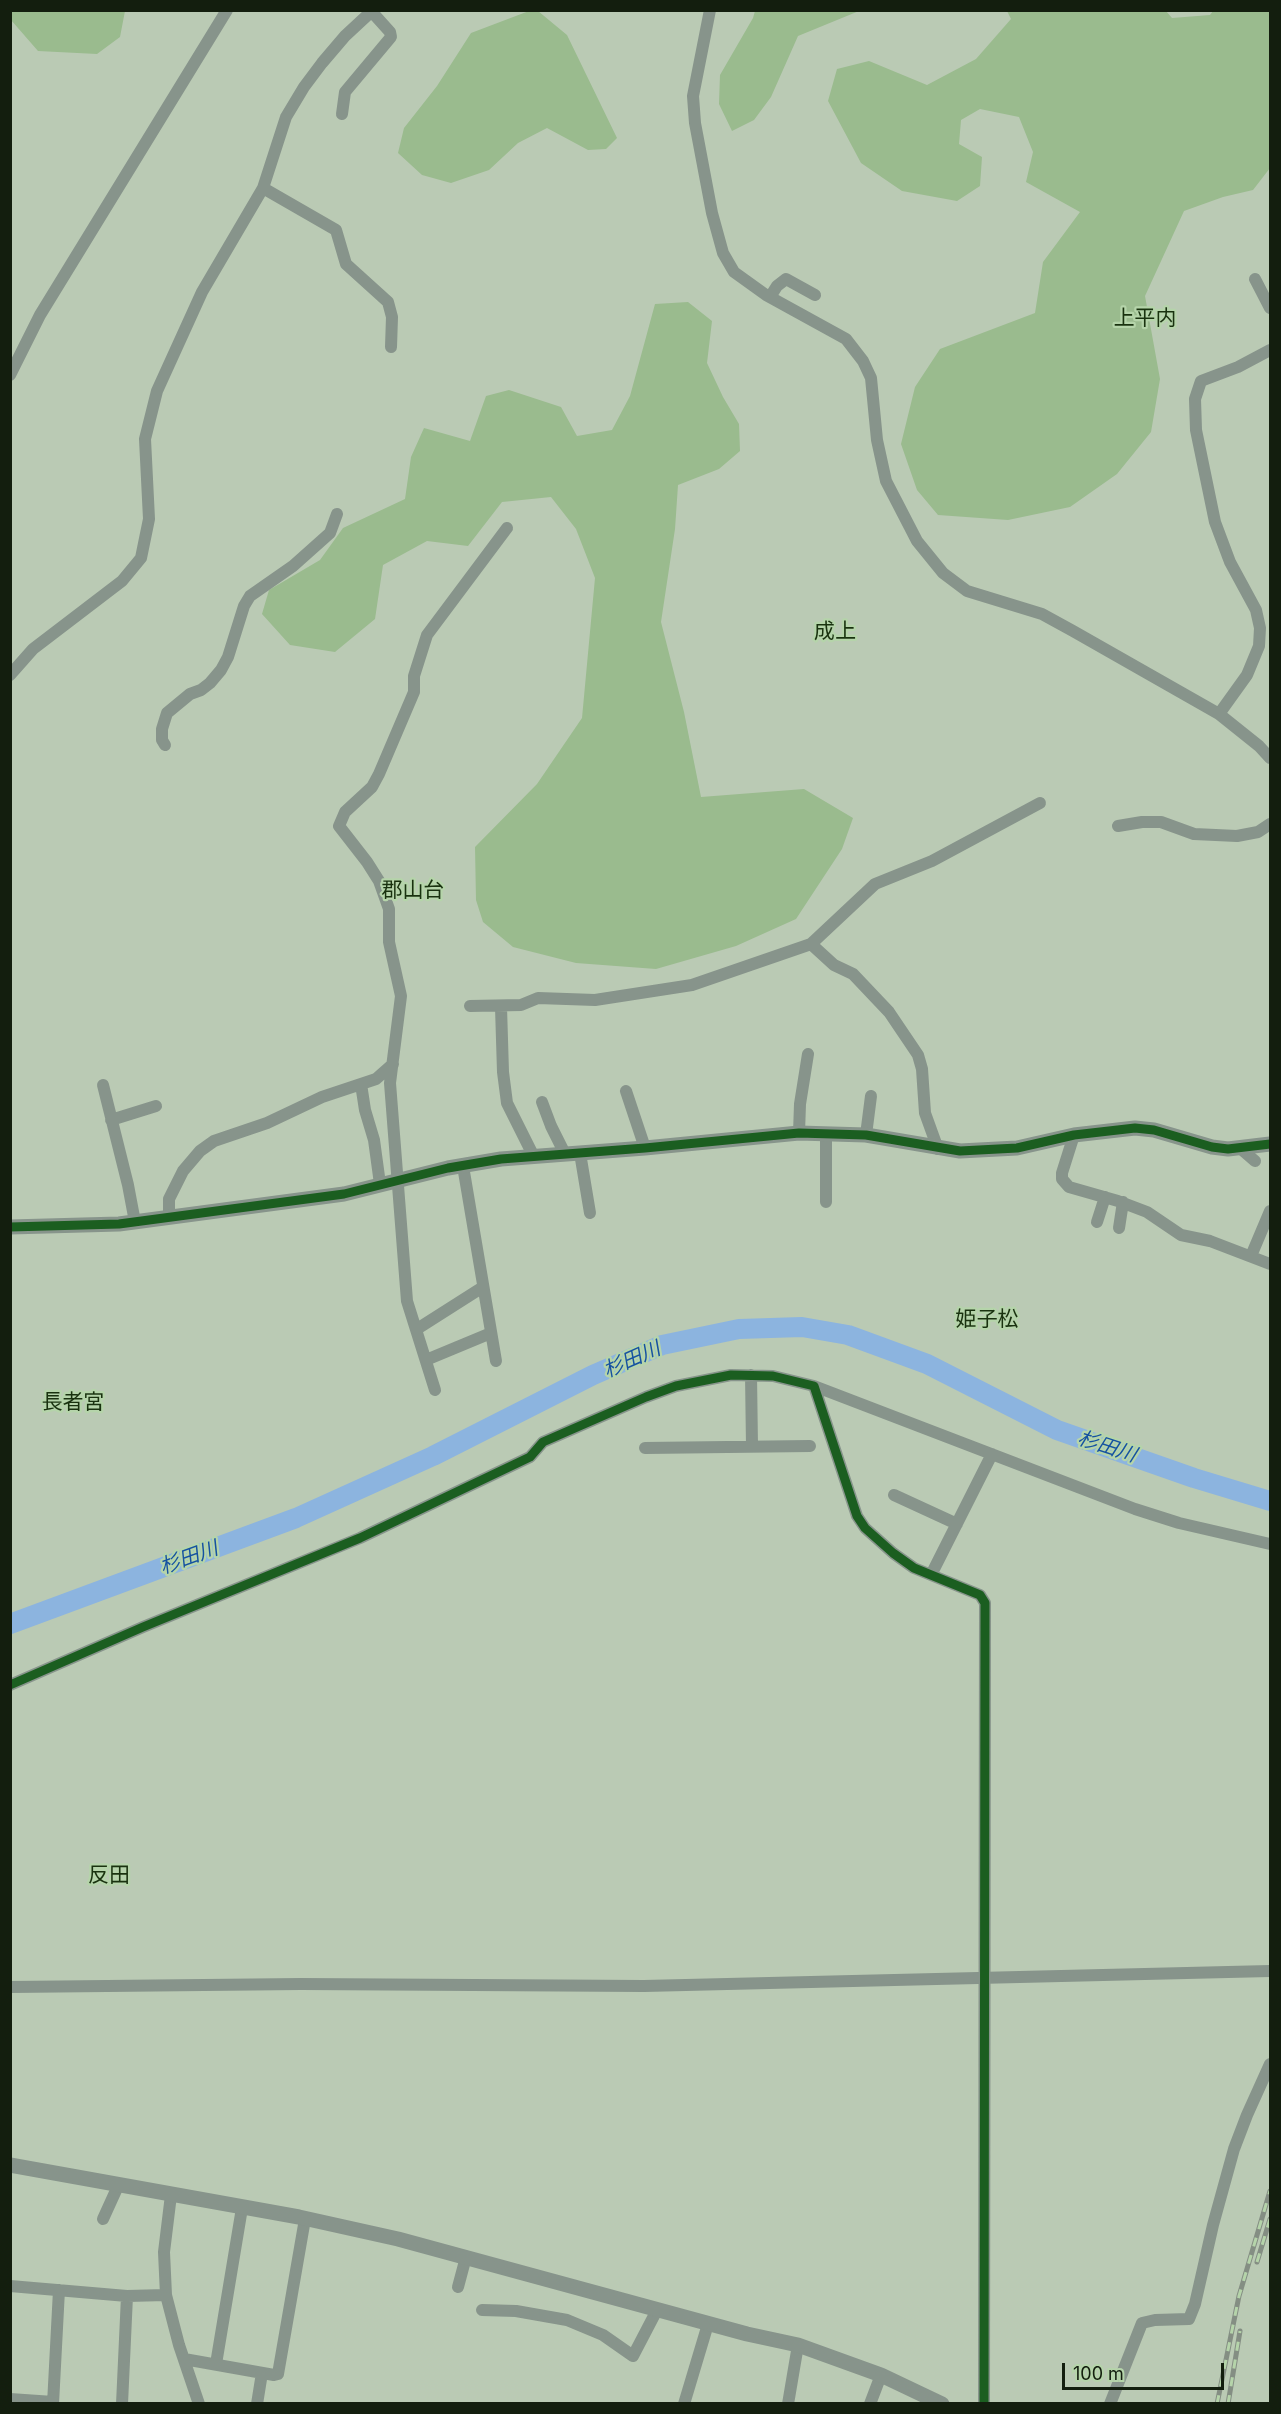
<!DOCTYPE html>
<meta charset="utf-8">
<style>
body{margin:0}
#map{position:relative;width:1281px;height:2414px;overflow:hidden;background:#bacab4;font-family:Inter,sans-serif}
canvas{display:block}
.frame{position:absolute;inset:0;border:12px solid #131e0e;pointer-events:none}
.scale{position:absolute;left:1062px;top:2363px;width:162px;height:27px;box-sizing:border-box;border:3px solid #131e0e;border-top:0;padding-left:8px;font-size:18px;line-height:21px;white-space:nowrap;color:#131e0e;-webkit-text-stroke:4px #b5d4aa;paint-order:stroke}
</style>
<div id="map">
<canvas width="1281" height="2414"></canvas>
<div class="frame"></div>
<div class="scale">100 m</div>
</div>
<script>
const c = document.querySelector('canvas').getContext('2d');
c.lineJoin = 'round';
function paint(path, color) {
  c.fillStyle = color;
  c.fill(path, 'evenodd');
}
function poly(rows) {
  const path = new Path2D();
  for (const r of rows) {
    path.moveTo(r[0], r[1]);
    for (let i = 2; i < r.length; i += 2) path.lineTo(r[i], r[i + 1]);
  }
  return path;
}
function stroke(path, color, width, dash) {
  c.strokeStyle = color;
  c.lineWidth = width;
  c.lineCap = dash ? 'butt' : 'round';
  c.setLineDash(dash || []);
  c.stroke(path);
}
function write(font, color, halo, rows, align = 'center') {
  c.font = font + ' Inter,"Noto Sans JP",sans-serif';
  c.lineWidth = 4.5;
  c.setLineDash([]);
  c.textBaseline = 'middle';
  c.strokeStyle = halo;
  c.fillStyle = color;
  for (const [text, x, y, turn = 0] of rows) {
    c.save();
    c.translate(x, y);
    c.rotate((+turn || 0) * Math.PI / 180);
    c.textAlign = isNaN(turn) ? turn : align;
    if (halo) c.strokeText(text, 0, 0);
    c.fillText(text, 0, 0);
    c.restore();
  }
}
const green = poly([
 [10,11,11,10,125,11,120,37,97,54,38,51,11,20],
 [529,11,538,11,567,35,617,138,606,149,588,150,547,128,518,143,489,170,451,183,422,175,398,153,404,128,437,86,471,33],
 [755,11,859,11,798,36,771,97,754,120,732,131,719,104,720,75,753,18],
 [1007,11,1166,11,1172,18,1210,15,1213,11,1270,11,1270,168,1253,190,1223,197,1184,211,1145,296,1160,379,1151,432,1117,474,1070,507,1008,520,938,515,917,490,901,444,915,387,940,349,1035,313,1043,262,1080,212,1026,182,1033,152,1019,117,980,109,961,120,959,144,982,157,980,186,957,201,902,191,861,163,828,101,837,69,869,61,927,85,976,59,1011,19],
 [688,302,712,321,707,363,723,397,739,424,740,451,719,469,678,485,675,529,661,622,684,712,701,797,804,789,853,818,842,849,796,919,736,946,656,969,576,963,513,947,483,922,476,900,475,847,537,784,582,718,595,578,576,529,551,497,502,502,468,546,427,541,383,565,375,619,335,652,290,645,262,614,269,590,320,560,343,528,405,499,411,457,424,428,470,441,486,396,509,390,561,407,577,436,612,430,630,396,655,304]
]);
const river = poly([
 [10,1624,296,1518,433,1456,593,1375,662,1345,739,1329,802,1327,848,1335,927,1364,1057,1430,1194,1478,1270,1501]
]);
const minor = poly([
 [710,10,693,96,695,123,712,213,723,253,734,272,766,295,846,339,863,361,871,378,877,440,886,481,917,541,943,573,967,591,1042,614,1073,631,1219,714,1259,746,1270,758],
 [342,114,345,92,391,37,390,32,372,12],
 [263,188,336,230,346,264,388,302,392,317,391,347],
 [1255,279,1270,308],
 [770,297,777,286,786,279,815,295],
 [10,375,40,315,227,10],
 [10,675,33,649,122,581,141,558,149,519,145,439,157,391,202,292,263,188,286,117,304,87,322,63,345,36,373,10],
 [1219,714,1247,675,1259,646,1260,628,1256,610,1230,562,1215,522,1196,430,1195,399,1201,381,1238,367,1270,350],
 [165,745,162,740,162,729,167,713,190,694,201,690,210,683,221,670,228,657,244,606,250,596,293,566,330,533,337,514],
 [1118,826,1142,822,1161,822,1194,834,1237,836,1258,832,1270,824],
 [811,944,834,965,853,974,889,1012,918,1055,922,1069,925,1113,938,1149],
 [470,1006,521,1005,538,998,595,1000,692,985,811,944,875,884,932,861,1040,803],
 [501,1007,503,1072,507,1103,534,1157],
 [361,1084,365,1110,374,1140,380,1184],
 [103,1085,128,1185,135,1222],
 [626,1091,645,1148],
 [542,1102,551,1126,565,1154],
 [111,1120,156,1106],
 [799,1133,800,1104,808,1054],
 [826,1134,826,1202],
 [866,1135,871,1096],
 [1074,1135,1062,1173,1062,1179,1069,1187,1118,1201,1147,1212,1181,1235,1210,1241,1270,1264],
 [1240,1148,1255,1161],
 [580,1153,590,1213],
 [463,1166,496,1361],
 [169,1217,169,1199,183,1171,200,1151,214,1141,267,1123,322,1097,376,1079,393,1064],
 [1097,1222,1105,1197],
 [1119,1228,1123,1202],
 [1251,1256,1270,1211],
 [417,1329,483,1287],
 [426,1360,491,1333],
 [751,1375,752,1446],
 [814,1386,1135,1509,1179,1523,1270,1544],
 [435,1390,407,1301,390,1083,401,996,389,942,389,909,379,881,367,862,339,826,345,812,372,787,379,774,414,692,414,676,427,635,507,528],
 [645,1448,810,1446],
 [894,1495,957,1524],
 [931,1575,992,1454],
 [10,1685,143,1627,360,1538,530,1457,543,1442,646,1397,676,1386,731,1375,773,1376,814,1386,857,1516,865,1528,893,1553,914,1568,980,1595,985,1603,984,2404],
 [10,1987,301,1984,644,1986,1270,1971],
 [171,2195,164,2252,166,2295,179,2345,199,2404],
 [103,2219,118,2186],
 [10,2286,127,2296,166,2295],
 [458,2287,466,2257],
 [482,2310,516,2311,567,2320,603,2335,633,2356,657,2310],
 [184,2359,274,2375,278,2374,305,2219],
 [216,2364,242,2208],
 [10,2399,53,2402],
 [53,2404,59,2290],
 [122,2404,127,2296],
 [257,2404,262,2373],
 [684,2404,708,2324],
 [788,2404,798,2345],
 [870,2404,881,2375],
 [1110,2404,1142,2323,1155,2320,1189,2319,1195,2304,1213,2225,1234,2149,1247,2115,1270,2064]
]);
const tertiary = poly([
 [10,1227,119,1224,344,1194,448,1168,501,1159,645,1148,799,1133,866,1135,960,1151,1017,1148,1074,1135,1135,1128,1154,1130,1212,1147,1228,1149,1270,1144],
 [10,2165,299,2217,398,2239,747,2334,798,2345,881,2375,942,2404]
]);
const rail = poly([
 [1257,2262,1270,2219],
 [1217,2404,1239,2296,1270,2191],
 [1228,2404,1240,2331]
]);
const cycleway = poly([
 [10,1227,119,1224,344,1194,448,1168,501,1159,645,1148,799,1133,866,1135,960,1151,1017,1148,1074,1135,1135,1128,1154,1130,1212,1147,1228,1149,1270,1144],
 [10,1685,143,1627,360,1538,530,1457,543,1442,646,1397,676,1386,731,1375,773,1376,814,1386,857,1516,865,1528,893,1553,914,1568,980,1595,985,1603,984,2404]
]);
const waterNames = [
 ["杉田川",632,1360,-24],
 ["杉田川",1107,1447,18],
 ["杉田川",189,1558,-20]
];
const quarterNames = [
 ["上平内",1145,319],
 ["成上",835,632],
 ["郡山台",413,891],
 ["姫子松",987,1320],
 ["長者宮",73,1403],
 ["反田",109,1876]
];
paint(green, '#9abb8e');
stroke(river, '#8cb4df', 20);
stroke(minor, '#87948b', 12);
stroke(tertiary, '#87948b', 15);
stroke(rail, '#848e83', 5);
stroke(rail, '#b5d4aa', 3, [9]);
stroke(cycleway, '#1b5e20', 9);
write('italic 20px', '#1552a1', '#b5d4aa', waterNames);
write('21px', '#19320f', '#b5d4aa', quarterNames);
</script>
